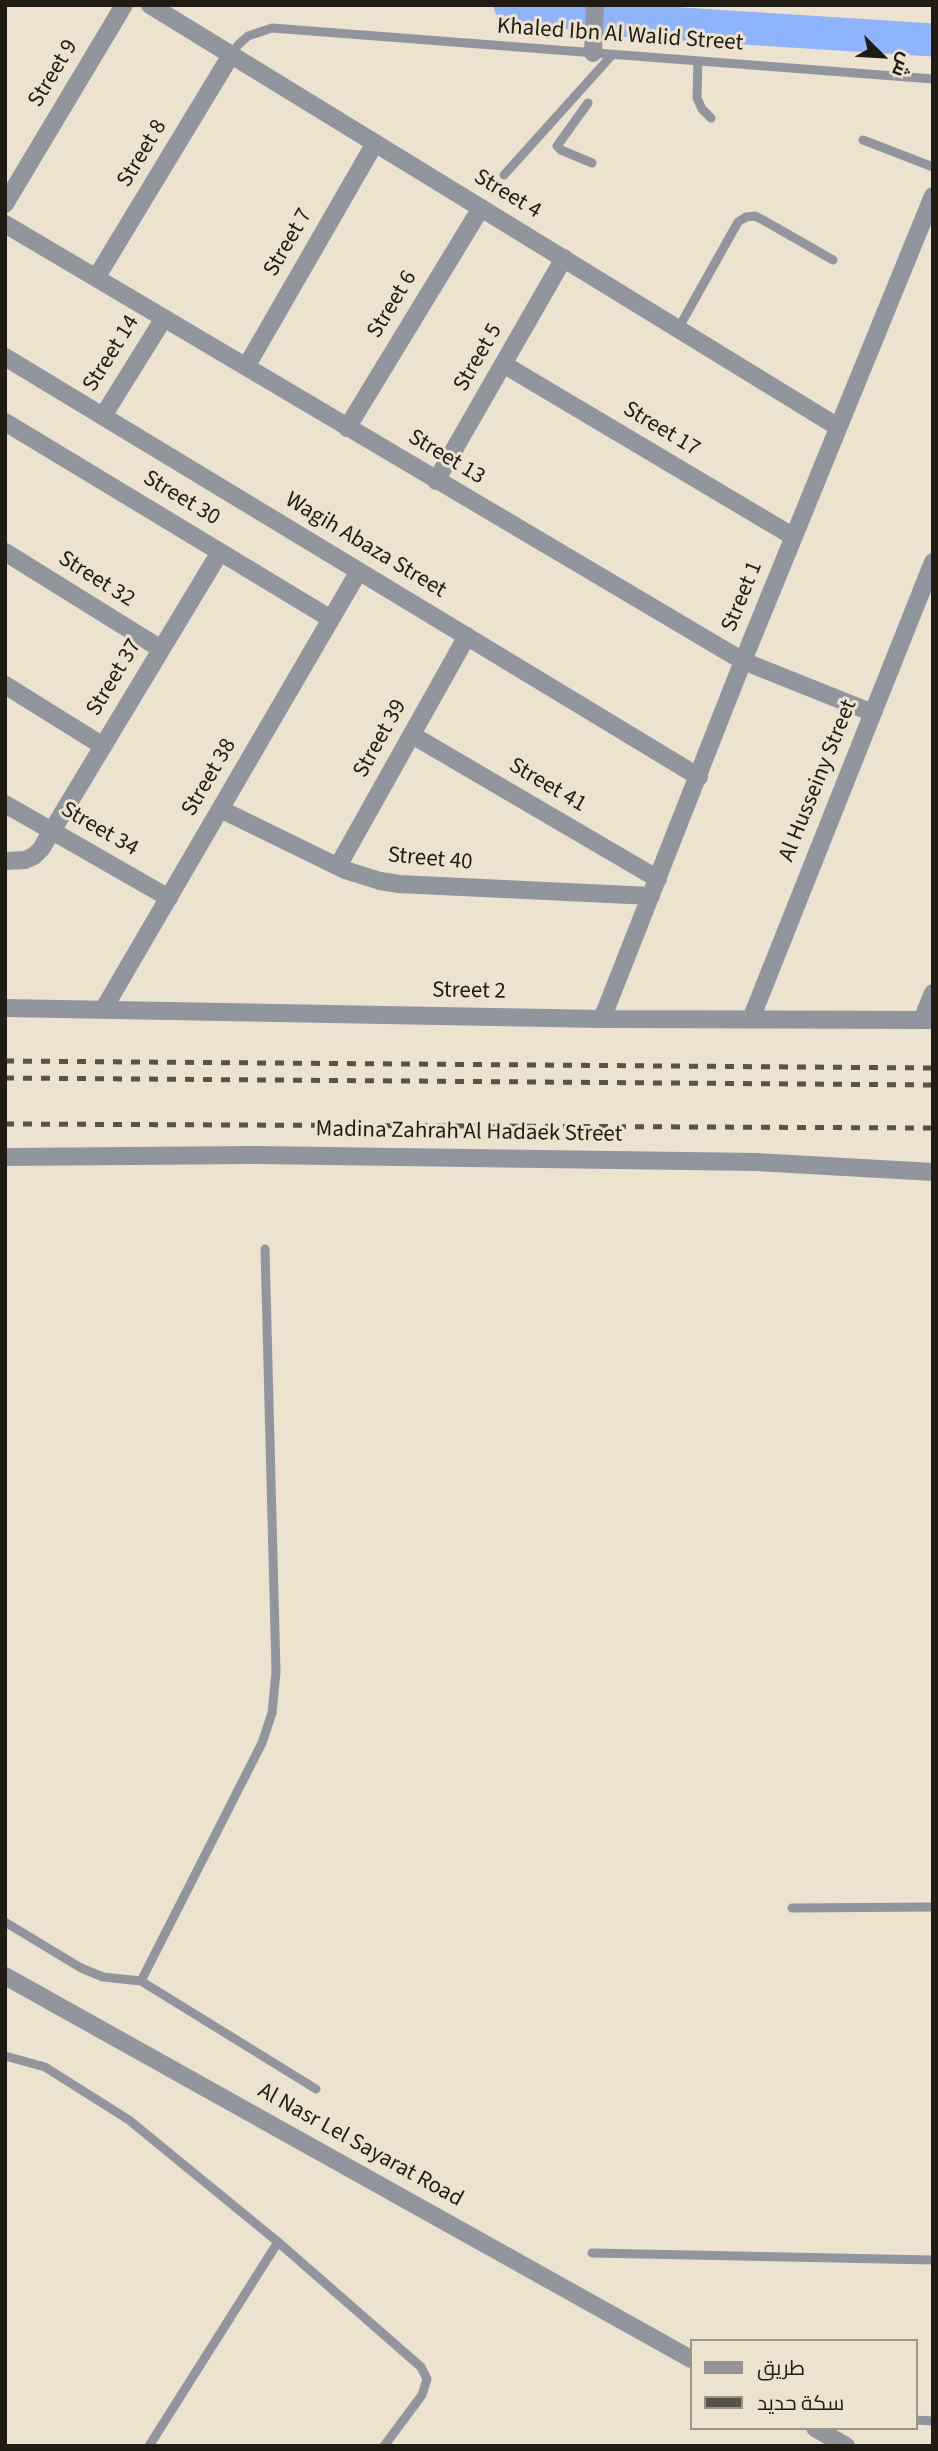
<!DOCTYPE html>
<meta charset="utf-8">
<style>
body{margin:0}
#map{position:relative;width:938px;height:2451px;overflow:hidden;background:#ede2cd;font-family:"Source Sans 3",Cairo,sans-serif}
canvas{display:block}
.frame{position:absolute;inset:0;border:7px solid #201c14;pointer-events:none}
.legend{position:absolute;left:690px;top:2339px;width:228px;height:91px;box-sizing:border-box;background:#ede2cd;border:2px solid #9b9383;margin:0;padding:9px 12px;list-style:none;font-size:21px;color:#201c14}
.legend li{display:flex;align-items:center;gap:14px;height:35px}
.legend b{width:35px;border:2px solid #9b9383}
.north{position:absolute;left:847px;top:21px;width:70px;height:70px;-webkit-text-stroke:5px #ede2cd;paint-order:stroke;rotate:114deg;font-size:19px;font-weight:700;line-height:28px;text-align:center;color:#201c14}
.north::after{content:'';display:block;margin:auto;width:24px;height:32px;background:#201c14;clip-path:polygon(50% 0,100% 100%,50% 72%,0 100%)}
</style>
<div id="map">
<canvas width="938" height="2451"></canvas>
<div class="frame"></div>
<ul class="legend">
<li><b style="height:9px;background:#91959e"></b>طريق</li>
<li><b style="height:9px;background:#585347"></b>سكة حديد</li>
</ul>
<div class="north">ش</div>
</div>
<script>
const c = document.querySelector('canvas').getContext('2d');
c.lineJoin = 'round';
function poly(rows) {
  const path = new Path2D();
  for (const r of rows) {
    path.moveTo(r[0], r[1]);
    for (let i = 2; i < r.length; i += 2) path.lineTo(r[i], r[i + 1]);
  }
  return path;
}
function stroke(path, color, width, dash) {
  c.strokeStyle = color;
  c.lineWidth = width;
  c.lineCap = dash ? 'butt' : 'round';
  c.setLineDash(dash || []);
  c.stroke(path);
}
function write(font, color, halo, rows, align = 'center') {
  c.font = font + ' "Source Sans 3",sans-serif';
  c.lineWidth = 6;
  c.setLineDash([]);
  c.textBaseline = 'middle';
  c.strokeStyle = halo;
  c.fillStyle = color;
  for (const [text, x, y, turn = 0] of rows) {
    c.save();
    c.translate(x, y);
    c.rotate((+turn || 0) * Math.PI / 180);
    c.textAlign = isNaN(turn) ? turn : align;
    if (halo) c.strokeText(text, 0, 0);
    c.fillText(text, 0, 0);
    c.restore();
  }
}
const river = poly([
 [510,5,619,20,933,40]
]);
const service = poly([
 [231,55,238,45,248,36,272,28,933,79],
 [698,61,697,98,702,109,711,118],
 [588,103,557,146,561,150,592,163],
 [863,140,933,167],
 [504,175,612,55],
 [678,329,738,222,746,217,755,216,763,220,833,260],
 [792,1908,933,1907],
 [5,1922,81,1968,103,1977,141,1981,316,2089],
 [141,1981,262,1743,272,1713,276,1672,265,1249],
 [5,2056,45,2067,129,2120,278,2242,149,2446],
 [278,2242,421,2367,427,2379,422,2395,384,2446],
 [592,2253,933,2260],
 [915,2420,933,2421]
]);
const minor = poly([
 [593,53,595,5],
 [5,204,124,5],
 [5,224,743,661,873,713],
 [96,278,231,55],
 [5,357,699,777],
 [503,364,794,537],
 [246,367,375,143],
 [103,416,164,318],
 [5,422,331,619],
 [347,428,481,208],
 [436,481,564,258],
 [5,552,161,649],
 [5,685,103,746],
 [412,735,658,879],
 [5,804,169,898],
 [220,809,345,870,380,881,399,884,651,896],
 [5,861,25,860,34,856,41,849,220,552],
 [338,866,467,636],
 [5,1008,602,1019,933,1020],
 [103,1010,359,571],
 [602,1019,743,661,933,196],
 [751,1019,933,562],
 [922,1020,933,993],
 [5,1157,255,1155,756,1162,933,1172],
 [5,1976,691,2359],
 [815,2428,846,2446]
]);
const tertiary = poly([
 [150,5,838,427]
]);
const rail = poly([
 [5,1061,933,1068],
 [5,1078,933,1085],
 [5,1124,933,1128]
]);
const streetNames = [
 ["Khaled Ibn Al Walid Street",620,36,4],
 ["Street 9",54,74,-59],
 ["Street 8",143,154,-59],
 ["Street 4",507,195,31],
 ["Street 7",289,243,-60],
 ["Street 6",393,305,-59],
 ["Street 14",112,354,-58],
 ["Street 5",479,358,-60],
 ["Street 17",661,430,31],
 ["Street 13",446,458,31],
 ["Street 30",181,499,31],
 ["Wagih Abaza Street",365,546,31],
 ["Street 32",96,580,32],
 ["Street 1",743,597,-68],
 ["Street 37",115,678,-59],
 ["Street 39",381,739,-61],
 ["Street 38",210,778,-60],
 ["Al Husseiny Street",819,781,-68],
 ["Street 41",547,786,30],
 ["Street 34",99,830,30],
 ["Street 40",430,860,5],
 ["Street 2",469,992,1],
 ["Madina Zahrah Al Hadaek Street",469,1133,1],
 ["Al Nasr Lel Sayarat Road",360,2146,29]
];
stroke(river, '#8eb4fd', 33);
stroke(service, '#91959e', 9);
stroke(minor, '#91959e', 18);
stroke(tertiary, '#91959e', 18);
stroke(rail, '#585347', 5, [9, 9]);
write('23px', '#201c14', '#ede2cd', streetNames);
</script>
